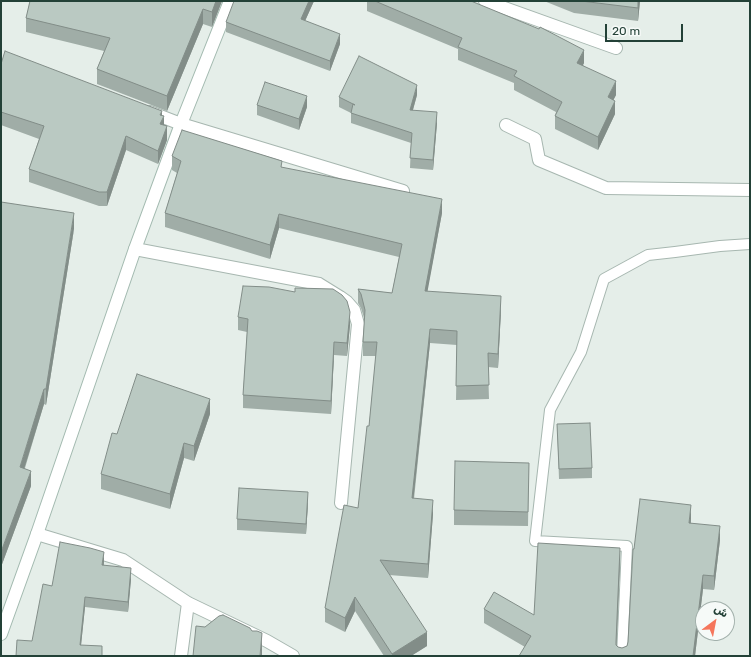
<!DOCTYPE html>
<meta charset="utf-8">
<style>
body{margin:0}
#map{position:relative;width:751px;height:657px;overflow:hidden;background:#e5eee9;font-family:Rubik,"Noto Sans Arabic",sans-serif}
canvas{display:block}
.frame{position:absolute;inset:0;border:2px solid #234137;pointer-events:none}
.north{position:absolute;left:695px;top:601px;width:40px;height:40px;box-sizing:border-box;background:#f6faf8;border:1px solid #a2b0ab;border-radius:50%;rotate:32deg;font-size:11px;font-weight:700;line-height:16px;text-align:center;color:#234137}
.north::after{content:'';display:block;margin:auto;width:14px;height:18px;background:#f5765c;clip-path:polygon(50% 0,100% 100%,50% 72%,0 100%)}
.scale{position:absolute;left:605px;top:24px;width:78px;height:18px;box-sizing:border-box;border:2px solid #234137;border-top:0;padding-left:5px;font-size:12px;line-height:14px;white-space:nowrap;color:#234137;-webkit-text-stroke:3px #f6faf8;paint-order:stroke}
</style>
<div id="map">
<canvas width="751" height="657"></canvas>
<div class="frame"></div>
<div class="north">ش</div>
<div class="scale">20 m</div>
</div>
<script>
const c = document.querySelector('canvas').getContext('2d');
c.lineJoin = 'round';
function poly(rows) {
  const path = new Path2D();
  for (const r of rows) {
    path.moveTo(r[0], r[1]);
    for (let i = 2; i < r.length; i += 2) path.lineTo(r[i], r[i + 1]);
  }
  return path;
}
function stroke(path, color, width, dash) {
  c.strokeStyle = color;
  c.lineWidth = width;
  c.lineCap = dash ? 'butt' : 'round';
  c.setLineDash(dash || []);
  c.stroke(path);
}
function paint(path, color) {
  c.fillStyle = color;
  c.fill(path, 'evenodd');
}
const lane = poly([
 [622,656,627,546,535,541,550,410,581,352,604,279,648,255,675,252,720,246,750,244]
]);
const street = poly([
 [485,1,616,48],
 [150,112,181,124,403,191],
 [506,125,535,139,539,160,606,188,750,190],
 [135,249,319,284,340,297,347,302,354,310,358,324,341,503],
 [37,534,123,560,188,603,267,641,293,656],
 [181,656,188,603]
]);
const secondary = poly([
 [1,634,37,534,135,249,181,124,230,1]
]);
const wall = poly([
 [30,1,222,1,212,27,203,24,167,111,97,84,97,69,104,51,26,32,26,18],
 [314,1,305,21,340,44,330,71,226,32,226,22],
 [367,1,475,1,475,3,584,63,583,65,616,95,613,100,615,114,598,150,555,129,555,116,556,112,514,90,514,83,458,60,458,49,367,11],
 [544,1,640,1,638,21,574,13],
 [1,64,162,115,167,140,158,164,126,150,107,206,99,206,29,182,29,169,39,139,1,125],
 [417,95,413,110,437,123,433,170,410,168,411,143,351,123,351,113,339,107,339,97],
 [257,105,307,107,299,130,257,115],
 [172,156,282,167,442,213,427,291,501,310,498,368,488,367,489,399,456,400,457,345,430,343,414,499,433,514,428,578,389,575,427,646,411,656,384,656,355,611,345,632,325,622,325,608,358,508,369,426,376,356,363,356,363,342,365,321,361,308,358,303,358,289,392,293,399,257,279,228,270,259,165,227,165,213,177,173,172,170],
 [74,229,46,405,44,404,25,468,31,486,1,567],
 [238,317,350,325,347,356,334,355,331,414,243,408,243,395,247,332,238,330],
 [210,414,194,461,184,458,170,509,101,489,101,474,117,434],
 [557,424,592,468,592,478,559,479],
 [529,463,528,526,454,525,454,510],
 [308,503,306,534,237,530,237,519],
 [691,519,691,523,720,540,714,590,703,589,695,656,519,656,525,647,484,623,484,609,534,615,620,562,616,644,618,647,622,648,627,646,628,642,634,549],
 [104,562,104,565,131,579,128,612,85,607,81,645,102,656,32,641]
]);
const shadedWall = poly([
 [216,1,222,1,212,27,212,12],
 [309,1,314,1,301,30,301,19],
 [638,1,640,1,638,21],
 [203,9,203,24,167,111,167,96],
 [340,34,340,44,330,71,330,61],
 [584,50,584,63,577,76,577,63],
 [616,81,616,95,608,111,608,97],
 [417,85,417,95,410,120,410,110],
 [307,96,307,107,299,130,299,119],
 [615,101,615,114,598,150,598,137],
 [162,111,162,121,164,116,164,130,160,138,160,115],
 [437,112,437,123,433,170,433,160],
 [167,126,167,140,158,164,158,151],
 [126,136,126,150,107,206,107,192],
 [442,199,442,213,425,305,425,291],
 [74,213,74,229,46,405,46,389],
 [279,214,279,228,270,259,270,245],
 [501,296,501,310,498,368,498,354],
 [350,312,350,325,347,356,347,343],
 [430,329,430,343,412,512,412,498],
 [334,342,334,355,331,414,331,401],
 [44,389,44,404,20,482,20,467],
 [210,399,210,414,194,461,194,446],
 [184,443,184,458,170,509,170,494],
 [31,471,31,486,1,567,1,552],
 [308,492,308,503,306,534,306,524],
 [433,500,433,514,428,578,428,564],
 [691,505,691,519,689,537,689,523],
 [720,526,720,540,714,590,714,576],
 [620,548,620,562,616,656,616,642],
 [104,552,104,562,102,575,102,565],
 [131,568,131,579,128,612,128,602],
 [703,575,703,589,695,656,693,656],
 [85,597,85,607,80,655,80,645],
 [355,597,355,611,345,632,345,618],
 [427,632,427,646,411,656,392,656,392,654],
 [262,633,262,656,260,656]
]);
const building = poly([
 [30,1,216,1,212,12,203,9,167,96,97,69,110,38,26,18,30,1],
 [234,1,309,1,301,19,340,34,330,61,226,22,234,1],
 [375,1,471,1,539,29,540,27,584,50,577,63,616,81,608,97,615,101,598,137,555,116,562,102,514,76,517,71,458,47,462,38,375,1],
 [581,1,638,1,638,8,581,1],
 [5,51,162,111,160,115,164,116,160,124,167,126,158,151,126,136,107,192,99,192,29,169,44,126,1,112,1,64,5,51],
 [359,56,417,85,410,110,437,112,433,160,410,158,412,133,351,113,353,104,355,105,339,97,359,56],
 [265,82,307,96,299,119,257,105,265,82],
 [182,130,282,161,281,167,442,199,425,291,501,296,498,354,488,353,489,385,456,386,457,331,430,329,412,498,433,500,428,564,380,560,427,632,392,654,355,597,345,618,325,608,344,505,358,508,367,426,369,426,377,342,363,342,365,310,361,294,358,289,392,293,402,244,279,214,270,245,165,213,181,161,172,156,182,130],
 [1,202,74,213,46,389,44,389,20,467,31,471,1,552,1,202],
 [243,286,269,287,295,292,295,288,333,289,342,295,347,301,350,312,347,343,334,342,331,401,243,395,248,319,238,317,243,286],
 [137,374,210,399,194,446,184,443,170,494,101,474,112,433,117,434,137,374],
 [590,423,592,468,559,469,557,424,590,423],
 [455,461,529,463,528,512,454,510,455,461],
 [239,488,308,492,306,524,237,519,239,488],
 [640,499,691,505,689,523,720,526,714,576,703,575,693,656,519,656,531,636,484,609,494,592,534,615,538,543,620,548,616,642,616,645,618,647,622,648,627,646,628,642,633,549,634,549,640,499],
 [60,542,90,548,104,552,102,565,131,568,128,602,85,597,80,645,102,646,102,656,16,656,17,640,32,641,43,584,52,586,60,542],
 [223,615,250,628,252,631,257,631,262,633,260,656,193,656,196,626,205,627,219,616,223,615]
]);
stroke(lane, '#a7b7b0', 12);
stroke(street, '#a7b7b0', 14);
stroke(secondary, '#a3bab0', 14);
stroke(lane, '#fff', 10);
stroke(street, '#fff', 12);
stroke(secondary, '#fff', 12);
paint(wall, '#a0ada7');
paint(shadedWall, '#828d88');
paint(building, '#bac9c2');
stroke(building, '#828d88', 1);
</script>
